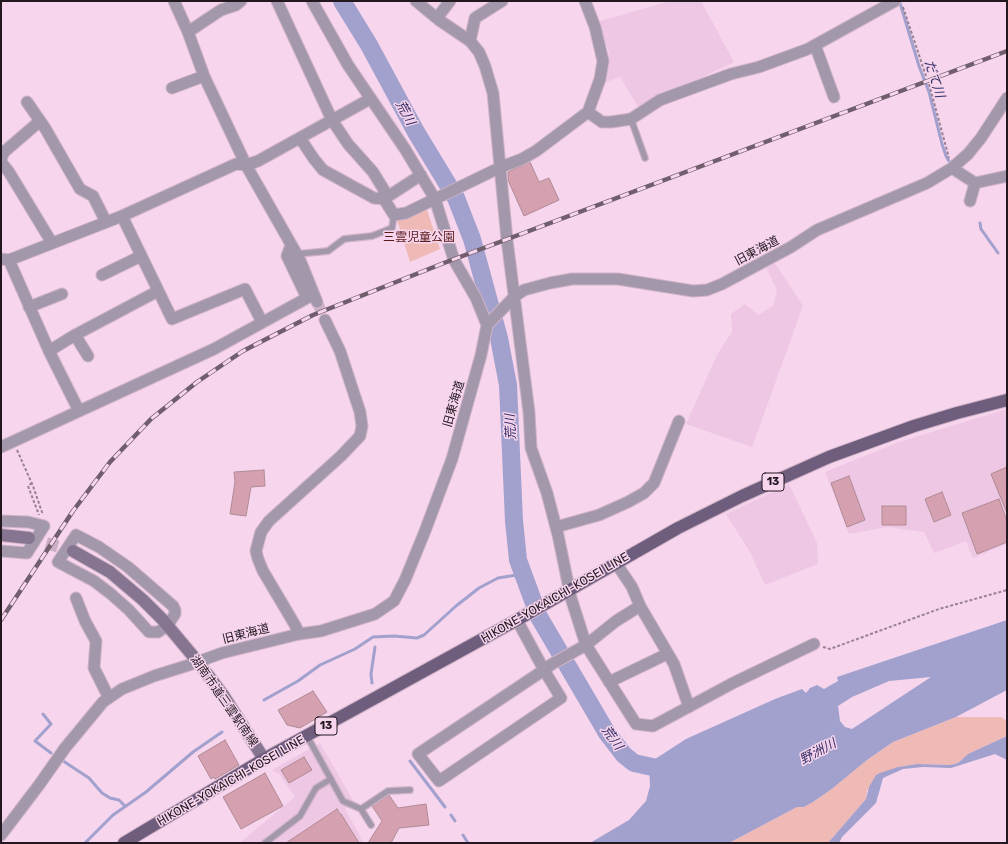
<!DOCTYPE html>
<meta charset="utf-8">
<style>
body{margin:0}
#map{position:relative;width:1008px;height:844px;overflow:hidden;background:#f6d5ed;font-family:Rubik,sans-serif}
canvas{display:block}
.frame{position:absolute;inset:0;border:2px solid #231820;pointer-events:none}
</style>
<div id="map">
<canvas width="1008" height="844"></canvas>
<div class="frame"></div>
</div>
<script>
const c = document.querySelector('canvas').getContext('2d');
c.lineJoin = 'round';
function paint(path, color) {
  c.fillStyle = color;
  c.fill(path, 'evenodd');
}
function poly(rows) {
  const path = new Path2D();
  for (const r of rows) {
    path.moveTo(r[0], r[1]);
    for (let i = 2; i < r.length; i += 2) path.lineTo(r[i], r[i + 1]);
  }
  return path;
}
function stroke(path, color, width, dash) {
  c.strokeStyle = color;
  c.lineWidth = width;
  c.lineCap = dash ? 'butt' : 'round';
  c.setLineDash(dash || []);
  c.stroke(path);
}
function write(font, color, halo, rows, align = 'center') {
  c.font = font + ' Rubik,"Noto Sans JP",sans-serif';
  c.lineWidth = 3;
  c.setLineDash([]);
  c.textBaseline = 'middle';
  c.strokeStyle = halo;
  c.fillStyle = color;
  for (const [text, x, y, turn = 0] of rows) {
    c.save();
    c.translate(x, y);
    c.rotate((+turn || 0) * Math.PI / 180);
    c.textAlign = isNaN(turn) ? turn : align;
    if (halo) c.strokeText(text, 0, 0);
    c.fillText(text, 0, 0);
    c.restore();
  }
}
const built = poly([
 [670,1,701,1,734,62,639,108,620,77,606,82,609,52,597,22],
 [775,263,803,306,752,447,686,424,718,353,732,332,731,314,745,304,758,315,773,306,777,290,766,267],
 [1007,409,1007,544,973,558,966,541,934,553,924,532,887,527,849,534,825,472,899,442],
 [789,484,817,543,818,564,765,585,750,552,726,514],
 [320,743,354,802,345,809,364,843,239,843,295,797,279,774,272,770]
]);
const green = poly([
 [425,204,440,249,410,262,397,220],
 [956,717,1001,717,1007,721,1007,736,968,754,958,763,950,765,917,764,898,767,877,775,867,791,866,799,828,843,729,843,797,807,804,807,813,802,833,788,867,760,893,742]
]);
const water = poly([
 [1007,620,1007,690,956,717,893,742,867,760,833,788,813,802,804,807,797,807,729,843,590,843,629,820,646,801,650,786,649,763,686,739,775,699,802,689,806,693,810,688,817,685,824,689,838,681,837,677],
 [931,677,852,729,845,727,840,721,838,706,852,697,889,681],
 [1007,736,1007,760,995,754,951,768,923,767,903,769,883,778,876,803,842,837,839,843,828,843,866,799,869,787,876,775,880,773,898,767,917,764,950,765,958,763,968,754]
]);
const stream = poly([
 [900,3,919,66,929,92,942,144,946,156,949,161],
 [980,223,981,229,998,253],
 [372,683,371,674,375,647],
 [264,700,298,681,320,665,355,649,373,637,394,636,417,638,424,635,456,606,479,588,498,578,523,574],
 [43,714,51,724,35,741,51,753],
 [60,759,89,778,102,793,110,798,119,800,125,806],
 [410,761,445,807],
 [451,815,455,821],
 [463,835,468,843],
 [85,843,113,815,146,792,193,752,222,732]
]);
const river = poly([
 [342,1,369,45,416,132,456,198,472,239,499,338,508,385,514,521,518,560,539,617,607,733,624,755,634,763,657,768,671,777]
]);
const building = poly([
 [530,162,539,182,549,178,559,200,524,216,508,180,508,172,530,162],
 [1007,467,1007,513,991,474,1007,467],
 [264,470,265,486,251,487,246,516,230,514,235,482,234,472,264,470],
 [849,476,865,520,847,527,831,483,849,476],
 [942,492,951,515,934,522,925,499,942,492],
 [999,499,1007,521,1007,542,977,554,962,513,999,499],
 [882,506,906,506,906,525,882,525,882,506],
 [313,691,327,712,300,728,287,725,278,710,313,691],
 [225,740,239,765,215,779,214,777,211,779,198,756,225,740],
 [304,757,312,770,289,783,281,770,304,757],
 [265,773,283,806,241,829,223,797,265,773],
 [389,795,398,808,426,804,429,825,399,828,391,843,368,843,382,821,372,806,389,795],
 [337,809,340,814,341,814,359,843,286,843,337,809]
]);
const streetTunnel = poly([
 [317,302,325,320]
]);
const secondaryTunnel = poly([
 [29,538,73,551]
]);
const path = poly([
 [903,7,926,76],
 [929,84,949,158],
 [17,450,33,486,43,515],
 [32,483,28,486,39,515],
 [823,647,830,649,939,609,1007,590]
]);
const lane = poly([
 [631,119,645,158],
 [297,254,328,251,344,239,372,236,392,228,394,215],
 [307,736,343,801,361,809,371,825],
 [361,809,388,791,410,790],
 [265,843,300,816,316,788,331,779]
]);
const street = poly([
 [174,1,188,32,204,76,246,165,300,260,317,302],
 [277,1,332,120,348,144,373,172,384,190,384,199,394,215,406,213,501,167,522,159,536,151,588,112,600,79,603,61,595,27,585,1],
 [312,1,348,65,405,149,435,199,454,260,476,298,487,325],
 [416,1,439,20,470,41,479,52,485,66,493,93,507,240,529,412,531,448,547,493,558,535,571,598,586,645,636,724,653,726,733,683,814,644],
 [437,18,450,1],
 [188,32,221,10,236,5,241,1],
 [470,41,475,18,502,1],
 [815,45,834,97],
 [172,88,204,76],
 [27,102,45,128,80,189,93,196,106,222],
 [588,112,602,122,611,122,631,119,660,100,731,74,759,67,808,49,895,1],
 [300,138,314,159,323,170,374,198,384,199,421,175],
 [1,159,4,152,40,121],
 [1,162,9,172,52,243],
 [952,168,975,183,1007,176],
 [970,201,975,183],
 [122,216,172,319,245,289,262,322],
 [1,259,9,260,122,216,236,164,246,165,258,161,370,99],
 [9,260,49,351,79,411],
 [102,275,141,256],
 [29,307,62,294],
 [75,335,88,356],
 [49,351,75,335,158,291],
 [1,447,214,349,307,298,287,256,291,245],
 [1,521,28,522,44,526,27,553,1,551],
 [556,527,599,515,628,502,644,493,654,483,679,421],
 [76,535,99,547,128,567,173,606,175,610,175,614,167,626,158,632,149,632,129,610,111,594,94,581,58,562,76,535],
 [616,563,632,587,640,606,674,664,689,707],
 [76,598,85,621,96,641,94,668,109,698],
 [517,620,544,670,418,754,439,781,561,698,544,670,552,664,586,645,616,621,640,606],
 [299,634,295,625,263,571,258,559,256,551,261,532,269,521,341,456,360,436,362,426,360,412,340,351,325,320],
 [609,682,667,654],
 [1,835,39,785,65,748,89,719,103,702,122,689,154,676,189,665,222,653,299,634,321,631,375,614,394,601,405,580,425,531,452,459,481,355,487,325,514,297,524,290,550,283,572,279,618,279,693,291,707,290,722,284,791,247,817,230,927,183,952,168,968,154,981,138,1007,98]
]);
const secondary = poly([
 [1,535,29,538],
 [73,551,110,572,143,600,162,619,198,662,223,695,264,759]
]);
const primary = poly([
 [124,843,264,759,517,620,678,528,742,496,829,457,914,426,957,413,1007,400]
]);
const rail = poly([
 [1,620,73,511,110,462,151,419,197,382,243,351,313,315,444,263,1007,51]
]);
const shields = [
 [773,482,22],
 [326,726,22]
];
const shieldNames = [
 ["13",773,482],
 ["13",326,726]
];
const parkNames = [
 ["三雲児童公園",419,238]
];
const streetNames = [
 ["旧東海道",757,251,-28],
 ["旧東海道",454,404,-74],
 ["HIKONE-YOKAICHI-KOSEI LINE",555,598,-30],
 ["旧東海道",246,634,-14],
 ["湖南市道三雲駅南線",224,701,55],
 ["HIKONE-YOKAICHI-KOSEI LINE",231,781,-30]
];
const waterNames = [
 ["だて川",934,79,72],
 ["荒川",405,113,61],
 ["荒川",511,427,-93],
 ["荒川",612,738,54],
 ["野洲川",818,752,-28]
];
paint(built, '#eec7e4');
paint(green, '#efbab6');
paint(water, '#a2a0cd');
stroke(stream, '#a2a0cd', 3);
stroke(river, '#a2a0cd', 18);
paint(building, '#d5a1b0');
stroke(building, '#b08a95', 1);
stroke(streetTunnel, '#ccafc4', 11, [11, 5.5]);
stroke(secondaryTunnel, '#ccafc4', 12, [12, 6]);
stroke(lane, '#d0b3c8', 8);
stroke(street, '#d0b3c8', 13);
stroke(secondary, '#d0b3c8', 14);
stroke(primary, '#d0b3c8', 14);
stroke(path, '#998293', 2, [3, 2]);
stroke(lane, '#a398ab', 5.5);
stroke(street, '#a398ab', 11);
stroke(secondary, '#857590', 12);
stroke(primary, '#6f5d7d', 12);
stroke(rail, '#715e6c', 4.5);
stroke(rail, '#f6d5ed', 3, [9]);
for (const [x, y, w] of shields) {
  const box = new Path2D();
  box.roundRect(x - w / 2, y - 9, w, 18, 3);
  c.fillStyle = '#f6d5ed';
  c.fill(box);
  stroke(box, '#231820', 1);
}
write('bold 11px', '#231820', null, shieldNames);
write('12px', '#5b1b1b', '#f6d5ed', parkNames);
write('12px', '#231820', '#f6d5ed', streetNames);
write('italic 13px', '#342d65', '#f6d5ed', waterNames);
</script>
